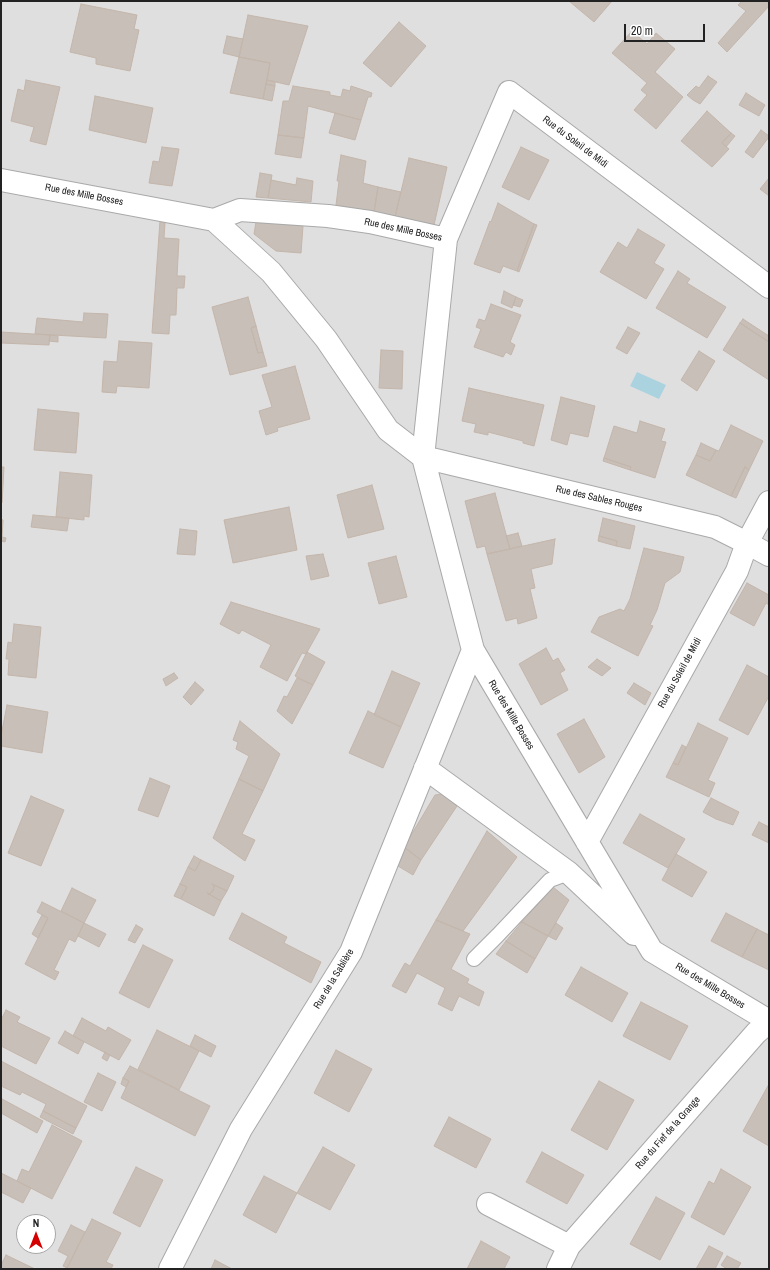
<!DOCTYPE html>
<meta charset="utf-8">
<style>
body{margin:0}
#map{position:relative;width:770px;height:1270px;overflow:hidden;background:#f2efe9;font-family:"Archivo Narrow",sans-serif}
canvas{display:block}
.frame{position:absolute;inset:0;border:2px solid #222;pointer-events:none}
.north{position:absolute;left:16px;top:1214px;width:40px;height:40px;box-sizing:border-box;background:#fff;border:1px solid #a7a7a7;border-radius:50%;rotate:0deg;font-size:11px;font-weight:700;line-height:16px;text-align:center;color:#222}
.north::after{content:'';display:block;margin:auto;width:14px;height:18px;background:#d40000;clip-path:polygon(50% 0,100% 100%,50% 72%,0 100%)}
.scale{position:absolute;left:624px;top:24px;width:81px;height:18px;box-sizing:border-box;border:2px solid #222;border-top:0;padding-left:5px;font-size:12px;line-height:14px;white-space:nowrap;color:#222;-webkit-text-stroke:3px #fff;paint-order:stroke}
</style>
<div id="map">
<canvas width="770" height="1270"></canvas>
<div class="frame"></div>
<div class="north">N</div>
<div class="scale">20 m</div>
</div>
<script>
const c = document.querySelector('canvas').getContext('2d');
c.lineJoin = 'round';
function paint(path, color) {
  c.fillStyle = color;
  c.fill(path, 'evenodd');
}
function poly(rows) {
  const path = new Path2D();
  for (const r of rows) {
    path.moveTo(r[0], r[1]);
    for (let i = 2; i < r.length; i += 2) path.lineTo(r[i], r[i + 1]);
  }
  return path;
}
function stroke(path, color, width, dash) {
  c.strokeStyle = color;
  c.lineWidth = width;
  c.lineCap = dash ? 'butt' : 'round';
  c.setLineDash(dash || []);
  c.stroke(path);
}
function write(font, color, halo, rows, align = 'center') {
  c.font = font + ' "Archivo Narrow",sans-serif';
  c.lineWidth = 3;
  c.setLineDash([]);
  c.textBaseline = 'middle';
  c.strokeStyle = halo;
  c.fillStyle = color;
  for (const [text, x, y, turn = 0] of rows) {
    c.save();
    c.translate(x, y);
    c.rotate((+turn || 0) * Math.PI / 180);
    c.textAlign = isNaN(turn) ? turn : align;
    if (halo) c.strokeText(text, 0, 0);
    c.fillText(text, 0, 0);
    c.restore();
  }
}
const residential = poly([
 [1,1,769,1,769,1269,1,1269],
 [24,1222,48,1222,48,1246,24,1246]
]);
const water = poly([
 [637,372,666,385,659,399,630,386]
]);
const building = poly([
 [569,1,612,1,594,22,569,1],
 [742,1,766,1,769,4,769,6,727,52,718,43,746,11,738,5,742,1],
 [81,4,137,15,134,29,139,30,130,71,96,64,96,58,70,52,81,4],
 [248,15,308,26,289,85,267,80,270,63,239,57,248,15],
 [399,22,426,46,391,87,363,63,399,22],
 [632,31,647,44,656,33,675,49,655,72,683,97,656,129,634,110,647,95,641,90,647,83,612,53,632,31],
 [227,36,243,39,239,57,223,53,227,36],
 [239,57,270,63,263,99,230,93,239,57],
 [708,76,717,82,700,104,693,100,687,95,696,86,699,88,708,76],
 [26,80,60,87,46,145,30,141,34,127,11,121,18,89,24,91,26,80],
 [267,80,275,82,275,86,266,84,267,80],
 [266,84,275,86,272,101,263,99,266,84],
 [293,86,330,92,330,95,341,97,343,89,350,91,351,86,372,93,371,97,368,97,361,120,308,106,304,138,278,135,283,101,289,101,293,86],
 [746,93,765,105,759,116,739,105,746,93],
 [95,96,153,108,146,143,89,130,95,96],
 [707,111,731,133,722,143,729,149,712,167,681,141,707,111],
 [335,113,361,120,355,140,329,133,335,113],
 [761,130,769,136,769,137,753,158,745,152,761,130],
 [731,133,735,136,726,147,722,143,731,133],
 [278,135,304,138,301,158,275,154,278,135],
 [162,147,179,149,172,186,149,183,153,161,159,162,162,147],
 [521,147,549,160,529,200,502,187,521,147],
 [341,155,366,161,363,183,378,187,374,212,336,205,339,181,337,181,341,155],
 [409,158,447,167,434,225,395,217,409,158],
 [260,173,272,175,268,198,256,197,260,173],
 [297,178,313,181,311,202,268,198,271,180,296,185,297,178],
 [769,178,769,196,760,189,769,178],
 [378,187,401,192,395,217,374,212,378,187],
 [498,203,534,224,517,271,503,266,500,273,474,264,490,221,491,222,498,203],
 [160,221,165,223,164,238,179,239,177,276,185,276,184,288,177,288,176,315,170,315,169,334,152,333,160,221],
 [256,222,303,226,301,253,276,251,254,234,256,222],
 [534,224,537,225,519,272,517,271,534,224],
 [638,229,665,245,654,263,664,269,646,299,600,272,618,242,627,248,638,229],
 [678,271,690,279,687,283,726,307,707,338,656,308,678,271],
 [504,291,516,297,512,308,501,303,504,291],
 [248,297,256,326,251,328,258,353,263,352,267,366,230,375,212,307,248,297],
 [516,297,523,300,520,307,513,305,516,297],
 [491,304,521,315,510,342,515,345,511,355,506,352,503,357,474,347,481,329,476,327,479,319,485,321,491,304],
 [84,313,108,314,106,338,35,334,37,318,83,322,84,313],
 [743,319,769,336,769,342,740,323,743,319],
 [740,323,769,342,769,380,723,350,740,323],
 [256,326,263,352,258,353,251,328,256,326],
 [628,327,640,333,627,354,616,348,628,327],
 [1,332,50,335,49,345,1,343,1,332],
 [50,335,58,336,58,342,49,341,50,335],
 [119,341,152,343,149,388,117,386,116,393,102,392,104,361,117,362,119,341],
 [381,350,403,351,402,389,379,388,381,350],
 [699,351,715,361,697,391,681,380,699,351],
 [295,366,310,419,277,428,278,431,266,435,259,411,272,407,262,375,295,366],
 [469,388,544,405,534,446,523,443,523,441,488,432,488,435,474,432,476,424,462,421,469,388],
 [561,397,595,406,588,437,570,433,567,445,551,440,561,397],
 [38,409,79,413,76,453,34,450,38,409],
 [640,421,665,429,661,441,666,442,655,478,630,470,631,467,604,458,614,426,637,433,640,421],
 [731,425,763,441,749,470,745,467,731,496,686,475,696,455,710,461,716,450,719,451,731,425],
 [701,443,716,450,710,461,696,455,701,443],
 [604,458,631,467,630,470,603,461,604,458],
 [1,467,4,467,2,503,1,502,1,467],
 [745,467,749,470,736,498,731,496,745,467],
 [60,472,92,475,89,517,84,516,84,520,56,517,60,472],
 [372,485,384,529,348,538,337,495,372,485],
 [495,493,510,549,487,554,485,546,477,548,465,501,495,493],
 [289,507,297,550,233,563,224,520,289,507],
 [33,515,69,518,67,531,31,527,33,515],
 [603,518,635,526,630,549,616,546,617,541,599,536,603,518],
 [1,519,3,520,2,537,6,538,5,542,1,541,1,519],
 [180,529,197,531,195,555,177,554,180,529],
 [518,533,522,546,510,549,506,536,518,533],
 [599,536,617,541,616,546,598,541,599,536],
 [555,539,552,564,531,569,535,588,530,589,537,618,518,624,517,618,506,621,487,554,555,539],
 [644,548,684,557,680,572,665,583,657,610,650,625,653,626,638,656,591,632,599,617,620,609,624,611,630,599,644,548],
 [323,554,329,576,311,580,306,556,323,554],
 [396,556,407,597,379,604,368,563,396,556],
 [747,583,769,595,769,605,766,603,754,626,730,613,747,583],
 [231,602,320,629,306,654,302,653,287,681,260,667,271,645,242,630,239,634,220,624,231,602],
 [14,624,41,627,36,678,8,675,9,659,6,659,8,642,12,643,14,624],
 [546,648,553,661,558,658,565,670,560,673,568,690,541,705,519,664,546,648],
 [307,652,325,662,313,685,295,676,307,652],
 [597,659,611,668,602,676,588,667,597,659],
 [747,665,769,677,769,696,748,735,719,720,747,665],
 [392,671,420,683,401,727,374,715,392,671],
 [174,673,178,678,166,686,163,679,174,673],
 [297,678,313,685,292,724,277,711,284,696,287,697,297,678],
 [195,682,204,690,191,705,183,697,195,682],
 [634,683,651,693,645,705,627,693,634,683],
 [7,705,48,712,42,753,1,746,1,736,7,705],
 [368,711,401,727,383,768,349,753,368,711],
 [584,719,605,757,579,773,557,734,584,719],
 [240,721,280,754,263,791,239,779,249,756,236,749,238,742,233,740,240,721],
 [698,723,728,738,708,780,715,783,709,797,666,777,673,763,678,765,698,723],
 [682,745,686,747,678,765,673,763,682,745],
 [150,778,170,786,158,817,138,810,150,778],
 [239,779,263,791,242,834,255,840,245,861,213,838,239,779],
 [442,794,457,806,421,860,404,847,435,795,442,794],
 [31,796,64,810,41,866,8,853,31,796],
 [711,798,739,812,733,825,716,819,703,812,711,798],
 [640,814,685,839,668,868,623,843,640,814],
 [759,822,769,827,769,843,752,835,759,822],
 [487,831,517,857,463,931,436,920,487,831],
 [404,847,421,860,413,875,398,866,404,847],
 [676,854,707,872,692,897,662,880,676,854],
 [194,856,201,860,195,871,188,867,194,856],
 [201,860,234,876,227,891,212,884,214,886,213,891,209,894,207,893,221,901,214,916,181,899,187,887,180,884,188,867,195,871,201,860],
 [180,884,187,887,181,899,174,896,180,884],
 [212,884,227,891,221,901,207,893,209,894,213,891,214,886,212,884],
 [553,887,569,900,548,936,522,922,553,887],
 [72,888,96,900,84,923,61,911,72,888],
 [42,902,84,923,75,942,69,939,54,970,59,972,55,980,25,964,48,918,37,912,42,902],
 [242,913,287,937,284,943,321,962,311,983,229,939,242,913],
 [726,913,757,929,742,957,711,941,726,913],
 [42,915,48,918,38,938,32,934,42,915],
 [436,920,470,934,451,969,469,979,467,983,484,992,479,1006,459,996,452,1011,438,1004,445,988,417,973,406,993,392,986,405,963,410,966,436,920],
 [522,922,548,936,535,959,506,941,522,922],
 [84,923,106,934,99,947,78,936,84,923],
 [556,923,563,928,556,940,548,936,556,923],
 [136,925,143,929,135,943,128,940,136,925],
 [757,929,769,935,769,970,742,957,757,929],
 [506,941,535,959,527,973,496,954,506,941],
 [143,945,173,960,149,1008,119,993,143,945],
 [581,967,628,993,612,1022,565,995,581,967],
 [641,1002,688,1026,670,1060,623,1036,641,1002],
 [6,1010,20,1017,17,1022,50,1038,36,1064,1,1046,1,1020,6,1010],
 [82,1018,106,1031,108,1027,131,1040,119,1060,73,1036,82,1018],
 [157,1030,199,1051,179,1090,138,1069,157,1030],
 [65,1031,84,1042,78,1054,58,1043,65,1031],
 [195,1035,216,1046,211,1057,190,1046,195,1035],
 [336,1050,372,1069,349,1112,314,1093,336,1050],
 [105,1052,110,1055,107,1061,102,1058,105,1052],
 [1,1061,87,1106,76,1128,43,1111,46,1104,22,1092,20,1095,1,1086,1,1061],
 [130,1066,210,1106,195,1136,121,1098,129,1081,123,1078,130,1066],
 [98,1073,116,1082,102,1111,84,1102,98,1073],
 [123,1078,129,1081,126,1087,121,1084,123,1078],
 [599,1081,634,1100,607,1150,571,1130,599,1081],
 [769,1084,769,1146,743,1131,769,1084],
 [2,1099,43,1121,37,1133,1,1113,2,1099],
 [43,1111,76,1128,73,1134,40,1117,43,1111],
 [449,1117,491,1139,476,1168,434,1146,449,1117],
 [52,1125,82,1141,52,1199,17,1181,22,1169,29,1172,52,1125],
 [323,1147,355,1165,330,1210,297,1193,323,1147],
 [542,1152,584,1175,567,1204,526,1182,542,1152],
 [136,1167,163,1180,140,1227,113,1213,136,1167],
 [721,1169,751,1187,724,1235,691,1217,709,1181,714,1184,721,1169],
 [1,1173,31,1188,23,1203,1,1192,1,1173],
 [264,1176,297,1193,276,1233,243,1215,264,1176],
 [656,1197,685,1213,660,1260,630,1244,656,1197],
 [92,1219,121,1233,106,1262,113,1265,111,1269,69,1269,67,1268,92,1219],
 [71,1225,85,1232,67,1268,63,1266,68,1256,58,1251,71,1225],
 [481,1241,510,1257,504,1269,467,1269,481,1241],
 [709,1246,723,1253,715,1269,696,1269,709,1246],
 [6,1255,35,1269,1,1269,1,1265,6,1255],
 [727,1256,741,1263,737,1269,727,1269,721,1265,727,1256],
 [215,1260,232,1269,211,1269,215,1260]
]);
const service = poly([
 [474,959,498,935,550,880,569,873]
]);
const minor = poly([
 [1,180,214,220,271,272,326,339,388,430,423,457,473,650,652,951,769,1021],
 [214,220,240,210,328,216,370,222,446,239,423,457,715,527,747,543,769,555],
 [446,239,509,92,769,287],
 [425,768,569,873,634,934],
 [587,842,737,571,747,543,769,502],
 [488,1204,569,1246],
 [170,1269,241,1129,351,952,473,650],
 [558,1269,569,1246,756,1033,769,1022]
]);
const streetNames = [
 ["Rue du Soleil de Midi",575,142,37],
 ["Rue des Mille Bosses",84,195,11],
 ["Rue des Mille Bosses",403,230,12],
 ["Rue des Sables Rouges",599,499,13],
 ["Rue du Soleil de Midi",680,673,-61],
 ["Rue des Mille Bosses",511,715,59],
 ["Rue de la Sablière",334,979,-59],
 ["Rue des Mille Bosses",710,986,31],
 ["Rue du Fief de la Grange",668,1133,-49]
];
paint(residential, '#e0dfdf');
paint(water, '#aad3df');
paint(building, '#c7bfb8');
stroke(building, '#c4b6ab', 1);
stroke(service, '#a9a9a9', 16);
stroke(minor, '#a9a9a9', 24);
stroke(service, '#fff', 14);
stroke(minor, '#fff', 22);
write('10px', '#222', '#fff', streetNames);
</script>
